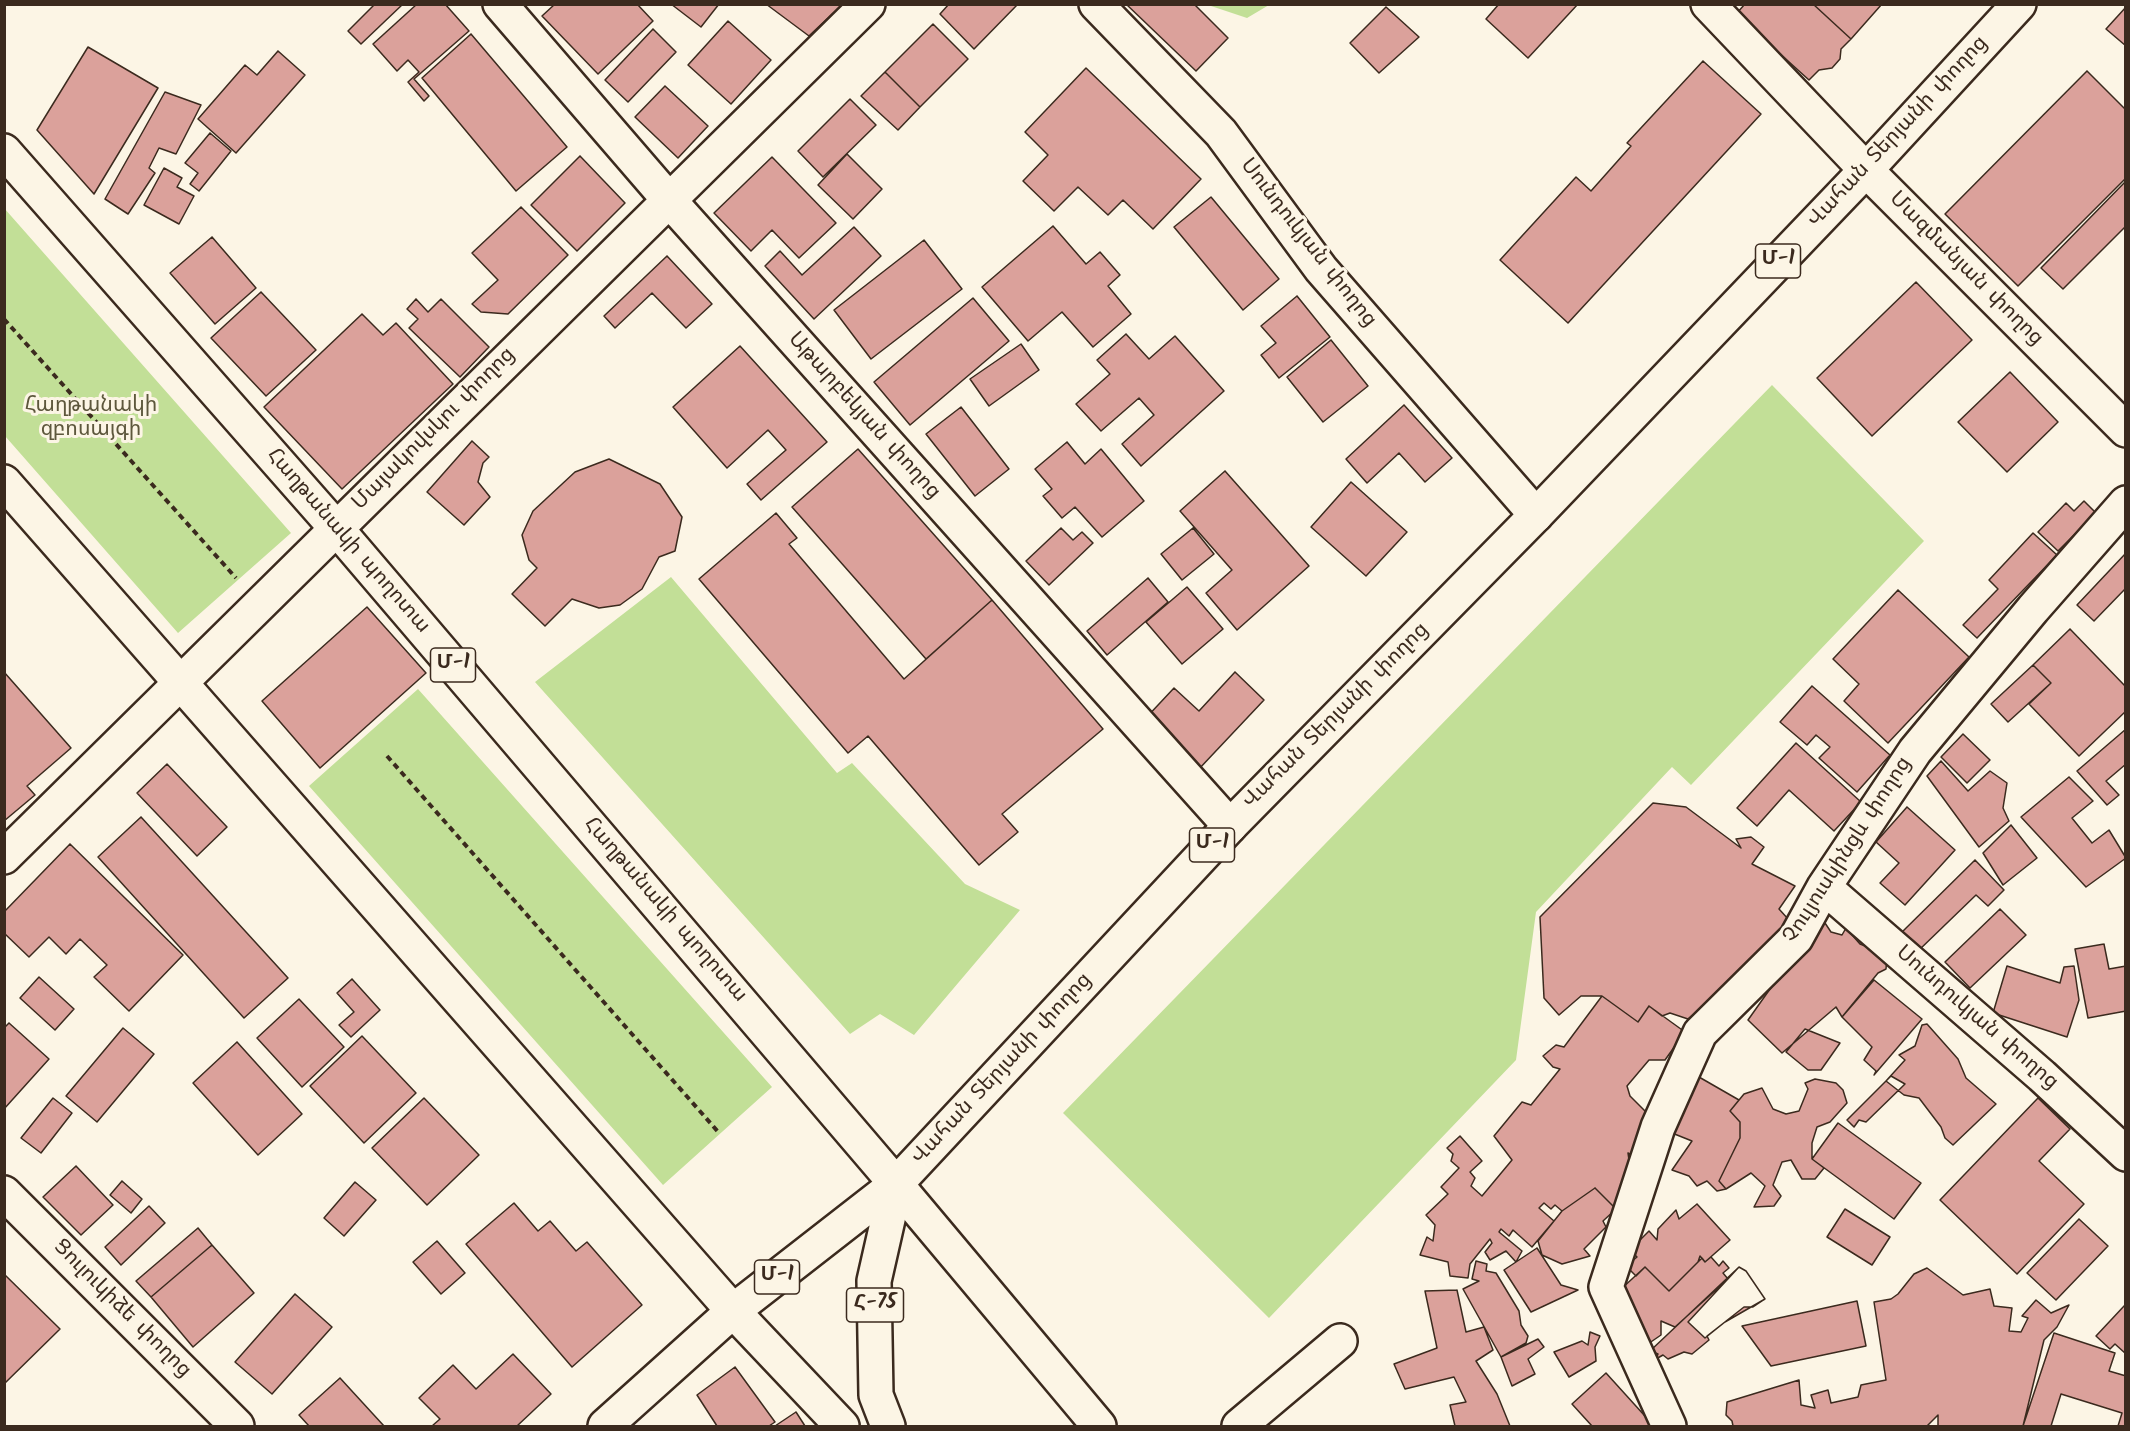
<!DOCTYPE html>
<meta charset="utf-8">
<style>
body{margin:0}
#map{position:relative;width:2130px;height:1431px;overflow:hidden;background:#fcf5e5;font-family:Kalam,sans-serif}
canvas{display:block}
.frame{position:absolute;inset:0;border:6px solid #3b2a1e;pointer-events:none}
</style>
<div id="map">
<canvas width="2130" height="1431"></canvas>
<div class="frame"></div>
</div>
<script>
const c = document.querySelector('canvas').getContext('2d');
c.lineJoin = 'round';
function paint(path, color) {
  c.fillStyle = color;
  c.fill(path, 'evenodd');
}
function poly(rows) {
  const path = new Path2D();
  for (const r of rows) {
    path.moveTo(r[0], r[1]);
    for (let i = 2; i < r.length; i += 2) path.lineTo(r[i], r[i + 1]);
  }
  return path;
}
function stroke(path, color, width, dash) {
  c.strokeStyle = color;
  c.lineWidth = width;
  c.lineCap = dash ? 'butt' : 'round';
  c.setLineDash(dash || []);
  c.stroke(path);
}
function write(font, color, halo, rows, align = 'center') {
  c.font = font + ' Kalam,"Noto Sans Armenian",sans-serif';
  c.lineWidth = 6;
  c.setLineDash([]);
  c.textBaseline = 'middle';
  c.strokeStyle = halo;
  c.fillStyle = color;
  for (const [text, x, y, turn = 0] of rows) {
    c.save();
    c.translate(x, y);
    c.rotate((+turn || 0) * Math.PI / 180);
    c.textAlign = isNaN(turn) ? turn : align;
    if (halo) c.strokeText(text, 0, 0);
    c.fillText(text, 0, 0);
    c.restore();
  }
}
const green = poly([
 [1208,5,1269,5,1247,18],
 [4,208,291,533,178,633,5,436],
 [1772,385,1924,541,1691,785,1672,767,1536,912,1516,1060,1269,1318,1063,1113],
 [671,577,837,773,852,763,965,884,1020,910,914,1035,880,1014,850,1034,535,682],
 [418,689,772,1087,663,1185,309,786]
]);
const building = poly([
 [375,4,403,4,361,44,348,31,375,4],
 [417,4,445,4,469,31,414,79,429,96,424,101,408,82,419,72,408,60,397,71,373,44,417,4],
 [555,4,637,4,653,21,598,74,542,16,555,4],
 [671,4,719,4,701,27,671,4],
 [766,4,843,4,809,36,766,4],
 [949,4,1018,4,974,49,940,14,949,4],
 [1126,4,1194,4,1228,38,1196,71,1126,4],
 [1499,4,1578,4,1528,58,1486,19,1499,4],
 [1745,4,1813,4,1851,39,1841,49,1840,59,1832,68,1819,70,1809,80,1736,14,1745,4],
 [1813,4,1882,4,1851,39,1813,4],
 [1386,7,1419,37,1379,73,1350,43,1386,7],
 [2126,7,2126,46,2106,29,2126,7],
 [728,21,771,60,731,104,688,65,728,21],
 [933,24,968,59,920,107,885,72,933,24],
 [653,29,676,52,628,102,605,80,653,29],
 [471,34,567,147,516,191,422,78,471,34],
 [88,47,158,88,94,194,37,130,88,47],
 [278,51,305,75,236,153,198,119,245,65,257,75,278,51],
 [1703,61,1761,114,1568,323,1500,260,1576,177,1591,191,1631,146,1627,143,1703,61],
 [1086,68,1201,179,1153,229,1123,200,1108,215,1078,187,1054,211,1023,181,1048,155,1025,132,1086,68],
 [2087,71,2126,110,2126,178,2018,286,1945,214,2087,71],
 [885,72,920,107,898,130,861,96,885,72],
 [665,86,708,126,678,158,635,117,665,86],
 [165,92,201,105,176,154,159,148,149,168,155,173,128,214,105,199,165,92],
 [850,99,876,125,823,177,798,151,850,99],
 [210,133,231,151,199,191,190,184,198,173,185,163,210,133],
 [847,154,882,189,853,219,818,185,847,154],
 [580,156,625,203,577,251,531,205,580,156],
 [772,157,836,223,799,258,772,230,751,251,714,213,772,157],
 [164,168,182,178,177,187,194,196,179,224,144,205,164,168],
 [2126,181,2126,226,2063,289,2041,268,2126,181],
 [1211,197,1279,279,1243,310,1174,227,1211,197],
 [521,207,568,255,508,314,481,312,472,304,498,280,472,253,521,207],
 [1053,226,1086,264,1100,252,1120,275,1108,286,1131,314,1093,347,1062,312,1028,341,982,287,1053,226],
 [854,227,881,256,814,319,765,266,780,251,802,275,854,227],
 [212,237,256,288,215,324,170,273,212,237],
 [924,240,962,289,871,359,834,310,924,240],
 [667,256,712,304,686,328,652,293,615,328,604,316,667,256],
 [1916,282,1972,340,1872,436,1817,378,1916,282],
 [261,292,316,350,266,396,211,338,261,292],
 [1297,296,1330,337,1279,378,1261,355,1276,343,1261,326,1297,296],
 [973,298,1009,341,910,425,874,382,973,298],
 [416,299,428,312,441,299,489,347,460,377,409,328,418,319,407,309,416,299],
 [362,314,383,335,396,323,453,384,342,489,264,407,362,314],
 [1126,334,1149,359,1175,336,1224,391,1141,466,1122,444,1154,415,1139,398,1101,431,1076,404,1110,374,1097,360,1126,334],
 [1331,340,1368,386,1323,422,1287,377,1331,340],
 [1021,344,1039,370,989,406,970,379,1021,344],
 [740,346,827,442,761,500,747,484,786,450,768,430,727,468,673,407,740,346],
 [2010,372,2058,422,2007,472,1958,422,2010,372],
 [1404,405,1452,458,1425,482,1399,453,1367,483,1346,459,1404,405],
 [961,407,1009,469,975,496,926,434,961,407],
 [472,441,489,457,483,463,478,482,490,497,464,525,427,492,472,441],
 [1067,442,1085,464,1101,449,1144,501,1102,537,1075,507,1062,518,1043,496,1052,489,1035,469,1067,442],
 [858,449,992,600,926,659,792,507,858,449],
 [609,459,660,484,682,517,675,551,659,557,642,589,620,605,599,608,572,599,545,626,512,594,537,568,529,560,522,535,533,511,575,472,609,459],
 [1225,471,1309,566,1237,630,1206,593,1232,570,1180,511,1225,471],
 [1351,482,1407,532,1366,576,1311,527,1351,482],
 [2084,501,2096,513,2058,551,2038,532,2066,503,2074,511,2084,501],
 [776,513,797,538,789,544,904,679,992,600,1103,729,1002,814,1018,832,979,865,868,736,848,753,699,579,776,513],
 [1061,528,1073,540,1082,532,1093,543,1049,585,1026,561,1061,528],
 [1193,528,1214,554,1182,580,1161,554,1193,528],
 [2033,533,2057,555,1977,638,1963,625,1998,589,1989,580,2033,533],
 [2126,553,2126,588,2094,621,2077,605,2126,553],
 [1148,578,1168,602,1107,655,1087,631,1148,578],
 [1187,587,1223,629,1182,664,1146,622,1187,587],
 [1898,590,1969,657,1888,743,1844,701,1859,684,1833,659,1898,590],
 [367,607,426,673,320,768,262,701,367,607],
 [2070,629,2126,687,2126,711,2079,756,2029,704,2051,683,2033,665,2070,629],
 [2033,665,2051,683,2008,722,1991,704,2033,665],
 [4,672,71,748,27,786,35,795,4,821,4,672],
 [1235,672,1264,700,1198,770,1144,720,1174,688,1199,711,1235,672],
 [1812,686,1890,755,1857,792,1819,758,1830,747,1816,735,1807,745,1780,722,1812,686],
 [2126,729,2126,764,2106,781,2119,795,2107,805,2077,771,2126,729],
 [1963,734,1990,760,1967,783,1941,757,1963,734],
 [1796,743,1861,802,1834,831,1789,790,1757,826,1737,808,1796,743],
 [1941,761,1968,791,1990,771,2007,783,2003,808,2009,821,1979,847,1927,776,1941,761],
 [167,764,227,827,197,856,137,793,167,764],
 [2069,777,2093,801,2072,818,2092,843,2109,830,2126,858,2086,887,2021,817,2069,777],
 [1653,803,1686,807,1741,848,1736,839,1751,837,1764,847,1752,864,1795,886,1779,909,1789,920,1735,987,1728,986,1688,1019,1670,1013,1662,1016,1649,1006,1638,1022,1602,996,1581,996,1559,1015,1544,998,1540,917,1653,803],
 [1907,807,1955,850,1905,905,1880,883,1899,863,1876,842,1907,807],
 [141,817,288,978,244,1018,98,857,141,817],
 [2011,825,2037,858,2003,885,1983,853,2011,825],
 [70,844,183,955,129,1011,94,977,107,965,80,939,66,954,49,937,29,957,4,933,4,912,70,844],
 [1975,860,2004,890,1988,906,1976,895,1917,952,1900,934,1975,860],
 [2000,909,2026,935,1970,988,1945,962,2000,909],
 [1821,917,1831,932,1842,935,1846,928,1860,944,1868,947,1871,942,1887,957,1886,969,1878,973,1842,1017,1836,1007,1782,1053,1748,1020,1821,917],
 [2104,944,2109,969,2126,966,2126,1011,2088,1018,2075,949,2104,944],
 [2007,966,2060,983,2064,967,2074,966,2079,1000,2067,1037,1993,1013,2007,966],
 [39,977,74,1009,55,1030,20,998,39,977],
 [352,979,380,1010,351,1037,339,1025,354,1012,337,993,352,979],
 [1874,980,1922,1019,1874,1075,1876,1071,1864,1060,1872,1047,1842,1017,1874,980],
 [1602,996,1638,1022,1649,1006,1685,1032,1665,1060,1649,1060,1627,1086,1630,1096,1650,1116,1645,1164,1628,1153,1630,1167,1624,1205,1613,1206,1595,1188,1562,1211,1555,1205,1551,1209,1544,1203,1539,1208,1554,1221,1532,1247,1513,1230,1509,1236,1501,1229,1499,1232,1522,1251,1516,1262,1506,1251,1490,1260,1485,1252,1492,1243,1490,1239,1470,1264,1468,1278,1450,1276,1448,1262,1420,1255,1427,1237,1433,1241,1435,1225,1426,1215,1448,1194,1441,1187,1459,1168,1451,1161,1453,1154,1447,1148,1460,1136,1482,1161,1470,1172,1475,1178,1471,1186,1482,1196,1512,1160,1494,1136,1522,1102,1531,1105,1560,1069,1553,1067,1543,1056,1556,1045,1564,1047,1602,996],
 [299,999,344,1047,302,1087,257,1038,299,999],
 [9,1023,49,1059,4,1109,4,1028,9,1023],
 [1927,1024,1958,1059,1966,1078,1996,1104,1953,1145,1945,1138,1941,1127,1919,1098,1904,1095,1886,1081,1905,1060,1899,1055,1915,1046,1922,1025,1927,1024],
 [123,1028,154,1054,97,1122,66,1096,123,1028],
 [1805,1029,1840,1043,1821,1070,1808,1070,1786,1052,1805,1029],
 [362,1036,416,1093,364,1143,310,1086,362,1036],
 [237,1042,302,1114,258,1155,193,1083,237,1042],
 [1891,1076,1905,1084,1866,1122,1859,1120,1854,1127,1847,1120,1891,1076],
 [1699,1077,1739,1100,1730,1111,1740,1122,1740,1138,1719,1181,1726,1189,1717,1191,1707,1181,1697,1186,1689,1176,1672,1170,1692,1141,1667,1131,1699,1077],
 [1815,1079,1836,1083,1843,1090,1847,1103,1830,1122,1817,1127,1812,1143,1812,1159,1824,1168,1815,1179,1802,1179,1791,1160,1782,1162,1773,1185,1781,1196,1774,1206,1754,1207,1765,1186,1751,1173,1726,1189,1719,1181,1740,1138,1740,1122,1730,1111,1744,1094,1762,1088,1773,1109,1786,1114,1799,1111,1808,1089,1805,1083,1815,1079],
 [53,1098,72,1113,41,1153,21,1138,53,1098],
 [424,1098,479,1155,427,1205,372,1148,424,1098],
 [2038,1098,2070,1129,2039,1161,2084,1204,2017,1274,1940,1200,2038,1098],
 [1838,1123,1921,1183,1894,1219,1812,1159,1838,1123],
 [76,1166,113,1205,81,1235,43,1197,76,1166],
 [122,1181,142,1199,131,1213,110,1195,122,1181],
 [355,1182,376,1200,344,1236,324,1218,355,1182],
 [1595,1188,1616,1209,1603,1221,1606,1227,1584,1249,1590,1256,1562,1264,1542,1255,1538,1241,1562,1211,1595,1188],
 [514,1203,538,1231,550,1221,576,1251,587,1242,642,1305,572,1367,466,1244,514,1203],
 [1697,1204,1730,1240,1705,1262,1700,1256,1698,1262,1669,1291,1645,1267,1636,1276,1626,1266,1637,1257,1630,1250,1649,1231,1657,1240,1658,1229,1676,1210,1679,1219,1697,1204],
 [149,1206,165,1223,121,1265,105,1247,149,1206],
 [1845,1209,1890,1237,1872,1265,1827,1237,1845,1209],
 [2079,1219,2108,1246,2056,1300,2027,1273,2079,1219],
 [198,1228,212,1245,151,1297,136,1281,198,1228],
 [437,1241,465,1273,441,1294,413,1262,437,1241],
 [212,1245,254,1293,193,1347,151,1297,212,1245],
 [1537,1248,1561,1285,1578,1290,1531,1312,1504,1270,1537,1248],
 [1711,1257,1719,1266,1723,1261,1729,1268,1723,1273,1728,1279,1675,1327,1661,1321,1661,1335,1645,1346,1620,1290,1645,1267,1669,1291,1702,1258,1705,1262,1711,1257],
 [1476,1261,1487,1264,1486,1271,1496,1273,1519,1311,1521,1325,1528,1336,1526,1343,1501,1357,1463,1289,1479,1281,1472,1279,1476,1261],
 [1739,1267,1746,1271,1765,1299,1725,1322,1705,1338,1688,1322,1739,1267],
 [1739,1267,1746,1271,1765,1299,1753,1307,1744,1307,1707,1336,1709,1340,1692,1354,1684,1352,1668,1359,1663,1355,1656,1359,1658,1354,1650,1351,1739,1267],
 [1927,1268,1963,1295,1990,1289,1994,1306,2012,1308,2009,1331,2021,1332,2028,1318,2022,1316,2036,1300,2051,1313,2069,1305,2057,1327,2044,1340,2023,1426,1938,1426,1938,1415,1927,1426,1733,1426,1732,1421,1726,1415,1727,1402,1799,1380,1801,1405,1815,1408,1811,1395,1828,1390,1831,1403,1858,1397,1861,1385,1886,1380,1874,1302,1891,1299,1898,1294,1914,1274,1927,1268],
 [4,1274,60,1329,4,1384,4,1274],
 [1457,1290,1466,1332,1484,1327,1493,1350,1476,1361,1497,1394,1510,1426,1455,1426,1450,1405,1466,1402,1454,1377,1405,1389,1394,1364,1437,1348,1425,1291,1457,1290],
 [295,1294,332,1327,272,1394,235,1362,295,1294],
 [1857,1301,1866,1346,1771,1366,1742,1326,1857,1301],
 [2125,1305,2126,1305,2126,1354,2115,1344,2110,1349,2096,1336,2125,1305],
 [1590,1332,1600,1336,1595,1347,1596,1361,1569,1377,1554,1352,1582,1341,1588,1345,1590,1332],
 [2054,1333,2115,1353,2109,1371,2126,1376,2126,1426,2118,1426,2122,1413,2061,1394,2051,1426,2023,1426,2054,1333],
 [1538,1339,1544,1347,1528,1359,1535,1374,1512,1386,1501,1357,1538,1339],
 [513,1354,551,1394,517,1426,432,1426,440,1419,419,1398,453,1365,476,1389,513,1354],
 [735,1367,775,1422,769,1426,717,1426,697,1395,735,1367],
 [1606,1373,1654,1426,1592,1426,1572,1404,1606,1373],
 [340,1378,384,1426,309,1426,299,1415,340,1378],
 [796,1412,805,1426,775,1426,796,1412]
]);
const path = poly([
 [4,319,236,578],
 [387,756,720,1134]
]);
const street = poly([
 [500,4,669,200,1230,826],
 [1096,4,1221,133,1321,269,1536,515],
 [1708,4,1866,170,2126,430],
 [4,857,868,4],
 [1824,887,2042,1076,2126,1154],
 [896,1184,1099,1426],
 [4,1193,237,1426],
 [1239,1426,1340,1341],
 [1669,1426,1606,1287,1658,1127,1700,1033,1796,938,1824,887,1915,751,2033,609,2126,503]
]);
const secondary = poly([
 [605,1426,733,1311]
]);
const highway = poly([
 [4,151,336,528,896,1184],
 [4,482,733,1311,842,1426],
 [733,1311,896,1184,1230,826,1536,515,1866,170,2019,4],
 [888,1426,876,1395,874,1281,896,1184]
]);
const shields = [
 [1778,261,45],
 [453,665,45],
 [1212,845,45],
 [777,1277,45],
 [875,1305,57]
];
const shieldNames = [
 ["Մ-1",1778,261],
 ["Մ-1",453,665],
 ["Մ-1",1212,845],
 ["Մ-1",777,1277],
 ["Հ-75",875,1305]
];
const streetNames = [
 ["Վահան Տերյանի փողոց",1899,133,-47],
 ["Սունդուկյան փողոց",1307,244,52],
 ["Մազմանյան փողոց",1965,270,45],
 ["Աթարբեկյան փողոց",863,417,48],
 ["Մայակովսկու փողոց",435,430,-45],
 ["Հաղթանակի պողոտա",347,542,49],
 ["Վահան Տերյանի փողոց",1337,717,-45],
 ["Չուլյուսկինցև փողոց",1849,851,-57],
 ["Հաղթանակի պողոտա",664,911,49],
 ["Սունդուկյան փողոց",1976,1019,41],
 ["Վահան Տերյանի փողոց",1003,1070,-47],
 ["Ցուլուկիձե փողոց",121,1310,45]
];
const parkNames = [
 ["Հաղթանակի",91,407],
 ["զբոսայգի",91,431]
];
paint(green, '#c2df97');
paint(building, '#dba19b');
stroke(building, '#3b2a1e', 1.5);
stroke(street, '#3b2a1e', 38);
stroke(secondary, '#3b2a1e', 38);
stroke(highway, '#3b2a1e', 38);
stroke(path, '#3b2a1e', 4, [6, 4.5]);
stroke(street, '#fcf5e5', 33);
stroke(secondary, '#fcf5e5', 33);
stroke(highway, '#fcf5e5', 33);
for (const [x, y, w] of shields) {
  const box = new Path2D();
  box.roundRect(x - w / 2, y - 17, w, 34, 4.5);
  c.fillStyle = '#fcf5e5';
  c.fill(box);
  stroke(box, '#3b2a1e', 1.5);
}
write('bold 20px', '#3b2a1e', null, shieldNames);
write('21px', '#3b2a1e', '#fcf5e5', streetNames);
write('21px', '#5d573c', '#fcf5e5', parkNames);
</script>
